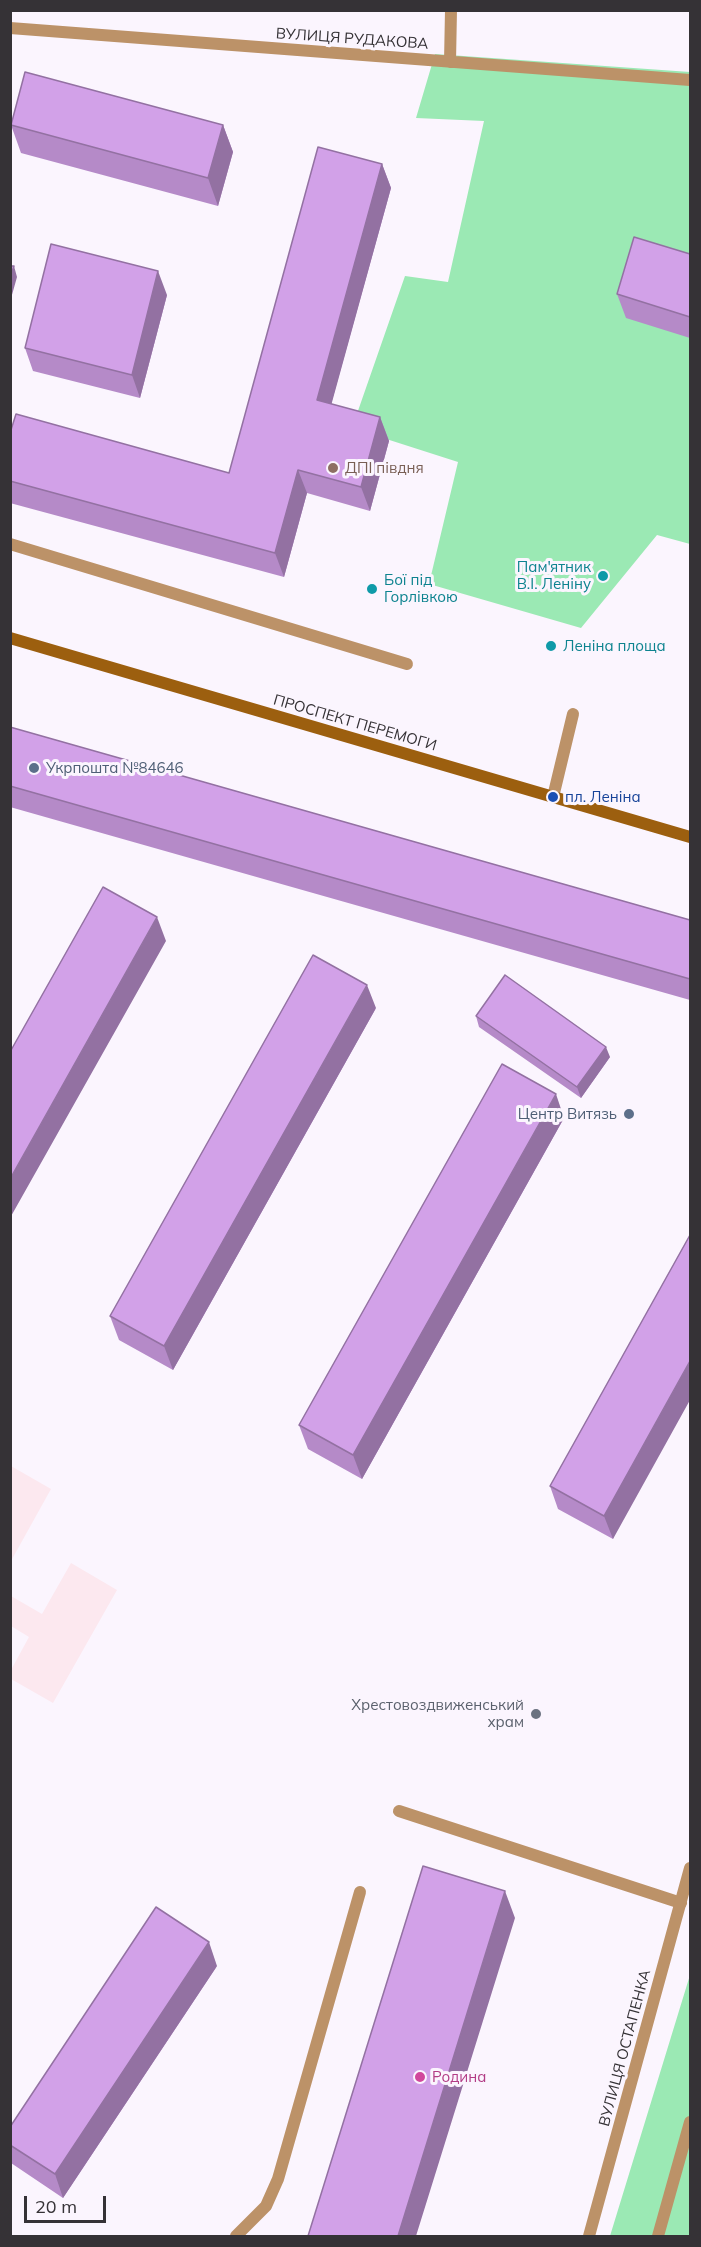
<!DOCTYPE html>
<meta charset="utf-8">
<style>
body{margin:0}
#map{position:relative;width:701px;height:2247px;overflow:hidden;background:#fbf5fe;font-family:Mulish,sans-serif}
canvas{display:block}
.frame{position:absolute;inset:0;border:12px solid #353236;pointer-events:none}
.scale{position:absolute;left:24px;top:2196px;width:82px;height:27px;box-sizing:border-box;border:3px solid #353236;border-top:0;padding-left:8px;font-size:18px;line-height:21px;white-space:nowrap;color:#353236;-webkit-text-stroke:4px #fbf5fe;paint-order:stroke}
</style>
<div id="map">
<canvas width="701" height="2247"></canvas>
<div class="frame"></div>
<div class="scale">20 m</div>
</div>
<script>
const c = document.querySelector('canvas').getContext('2d');
c.lineJoin = 'round';
function paint(path, color) {
  c.fillStyle = color;
  c.fill(path, 'evenodd');
}
function poly(rows) {
  const path = new Path2D();
  for (const r of rows) {
    path.moveTo(r[0], r[1]);
    for (let i = 2; i < r.length; i += 2) path.lineTo(r[i], r[i + 1]);
  }
  return path;
}
function stroke(path, color, width, dash) {
  c.strokeStyle = color;
  c.lineWidth = width;
  c.lineCap = dash ? 'butt' : 'round';
  c.setLineDash(dash || []);
  c.stroke(path);
}
function write(font, color, halo, rows, align = 'center') {
  c.font = font + ' Mulish,sans-serif';
  c.lineWidth = 6;
  c.setLineDash([]);
  c.textBaseline = 'middle';
  c.strokeStyle = halo;
  c.fillStyle = color;
  for (const [text, x, y, turn = 0] of rows) {
    c.save();
    c.translate(x, y);
    c.rotate((+turn || 0) * Math.PI / 180);
    c.textAlign = isNaN(turn) ? turn : align;
    if (halo) c.strokeText(text, 0, 0);
    c.fillText(text, 0, 0);
    c.restore();
  }
}
const education = poly([
 [11,1466,51,1489,11,1561],
 [71,1563,117,1590,53,1703,11,1679,11,1670,29,1637,11,1626,11,1596,42,1614]
]);
const green = poly([
 [435,54,690,72,690,544,657,535,581,628,429,584,458,462,352,428,405,276,448,282,484,121,416,118],
 [690,1975,690,2236,610,2236]
]);
const service = poly([
 [399,1811,681,1903],
 [236,2236,266,2206,278,2179,360,1892]
]);
const pedestrian = poly([
 [10,544,407,664],
 [553,797,573,714]
]);
const minor = poly([
 [10,28,690,80],
 [450,62,451,10],
 [658,2236,690,2122]
]);
const tertiary = poly([
 [589,2236,690,1868]
]);
const secondary = poly([
 [10,638,690,837]
]);
const wall = poly([
 [11,125,223,125,233,152,218,206,21,153],
 [382,164,391,188,331,404,380,417,389,441,370,511,307,493,284,577,10,503,10,433,229,473],
 [690,254,690,338,626,318,617,294],
 [167,295,140,398,33,371,25,348],
 [10,727,690,920,690,1000,10,807],
 [376,1008,173,1370,119,1340,110,1316],
 [476,1016,610,1057,581,1098,479,1027],
 [564,1118,362,1479,308,1449,299,1425],
 [690,1235,613,1539,558,1509,550,1486],
 [217,1966,63,2198,11,2163,10,2127]
]);
const shadedWall = poly([
 [223,125,233,152,218,206,208,178],
 [382,164,391,188,326,424,317,400],
 [14,266,17,277,10,302,10,277],
 [158,271,167,295,140,398,132,375],
 [380,417,389,441,370,511,361,487],
 [298,470,307,493,284,577,275,553],
 [157,917,166,941,10,1218,10,1179],
 [367,985,376,1008,173,1370,164,1346],
 [606,1047,610,1057,581,1098,577,1087],
 [556,1094,564,1118,362,1479,353,1455],
 [690,1361,690,1400,613,1539,604,1516],
 [505,1891,515,1918,416,2236,398,2236],
 [209,1942,217,1966,63,2198,55,2174]
]);
const building = poly([
 [25,72,223,125,208,178,11,125,25,72],
 [318,147,382,164,317,400,380,417,361,487,298,470,275,553,10,481,10,433,16,414,229,473,318,147],
 [634,237,690,254,690,317,617,294,634,237],
 [51,244,158,271,132,375,25,348,51,244],
 [10,266,14,266,10,277,10,266],
 [10,727,690,920,690,979,10,786,10,727],
 [103,887,157,917,10,1179,10,1052,103,887],
 [313,955,367,985,164,1346,110,1316,313,955],
 [505,975,606,1047,577,1087,476,1016,505,975],
 [502,1064,556,1094,353,1455,299,1425,502,1064],
 [690,1235,690,1361,604,1516,550,1486,690,1235],
 [423,1866,505,1891,398,2236,308,2236,423,1866],
 [156,1907,209,1942,55,2174,10,2145,10,2127,156,1907]
]);
const markers = [
 [333,468,6,"#8d6e63"],
 [603,576,6,"#0f9aa8"],
 [372,589,6,"#0f9aa8"],
 [551,646,6,"#0f9aa8"],
 [34,768,6,"#5c6f8a"],
 [553,797,6,"#1a4fb4"],
 [629,1114,6,"#5c6f8a"],
 [536,1714,6,"#6b7280"],
 [420,2077,6,"#d1479c"]
];
const streetNames = [
 ["ВУЛИЦЯ РУДАКОВА",352,39,4],
 ["ПРОСПЕКТ ПЕРЕМОГИ",355,723,16],
 ["ВУЛИЦЯ ОСТАПЕНКА",625,2048,-75]
];
const educationNames = [
 ["ДПІ півдня",345,468]
];
const cultureNames = [
 ["Пам'ятник",591,567,"right"],
 ["В.І. Леніну",591,584,"right"],
 ["Бої під",384,580],
 ["Горлівкою",384,597],
 ["Леніна площа",563,646]
];
const serviceNames = [
 ["Укрпошта №84646",46,768],
 ["Центр Витязь",617,1114,"right"]
];
const transitNames = [
 ["пл. Леніна",565,797]
];
const worshipNames = [
 ["Хрестовоздвиженський",524,1705],
 ["храм",524,1722]
];
const hotelNames = [
 ["Родина",432,2077]
];
paint(education, '#fce8ef');
paint(green, '#9be9b4');
stroke(service, '#bc9268', 12);
stroke(pedestrian, '#bc9268', 12);
stroke(minor, '#bc9268', 12);
stroke(tertiary, '#bc9268', 12);
stroke(secondary, '#9c5f0f', 12);
paint(wall, '#b58ac8');
paint(shadedWall, '#9371a2');
paint(building, '#d2a1e8');
stroke(building, '#9371a2', 1.5);
for (const [x, y, r, color] of markers) {
  const dot = new Path2D();
  dot.arc(x, y, r, 0, 2 * Math.PI);
  c.fillStyle = color;
  c.fill(dot);
  stroke(dot, '#fbf5fe', 2);
}
write('15px', '#353236', '#fbf5fe', streetNames);
write('15px', '#785e54', '#fbf5fe', educationNames, 'left');
write('15px', '#0d838f', '#fbf5fe', cultureNames, 'left');
write('15px', '#4e5e75', '#fbf5fe', serviceNames, 'left');
write('15px', '#164399', '#fbf5fe', transitNames, 'left');
write('15px', '#5b616d', '#fbf5fe', worshipNames, 'right');
write('15px', '#b23c85', '#fbf5fe', hotelNames, 'left');
</script>
